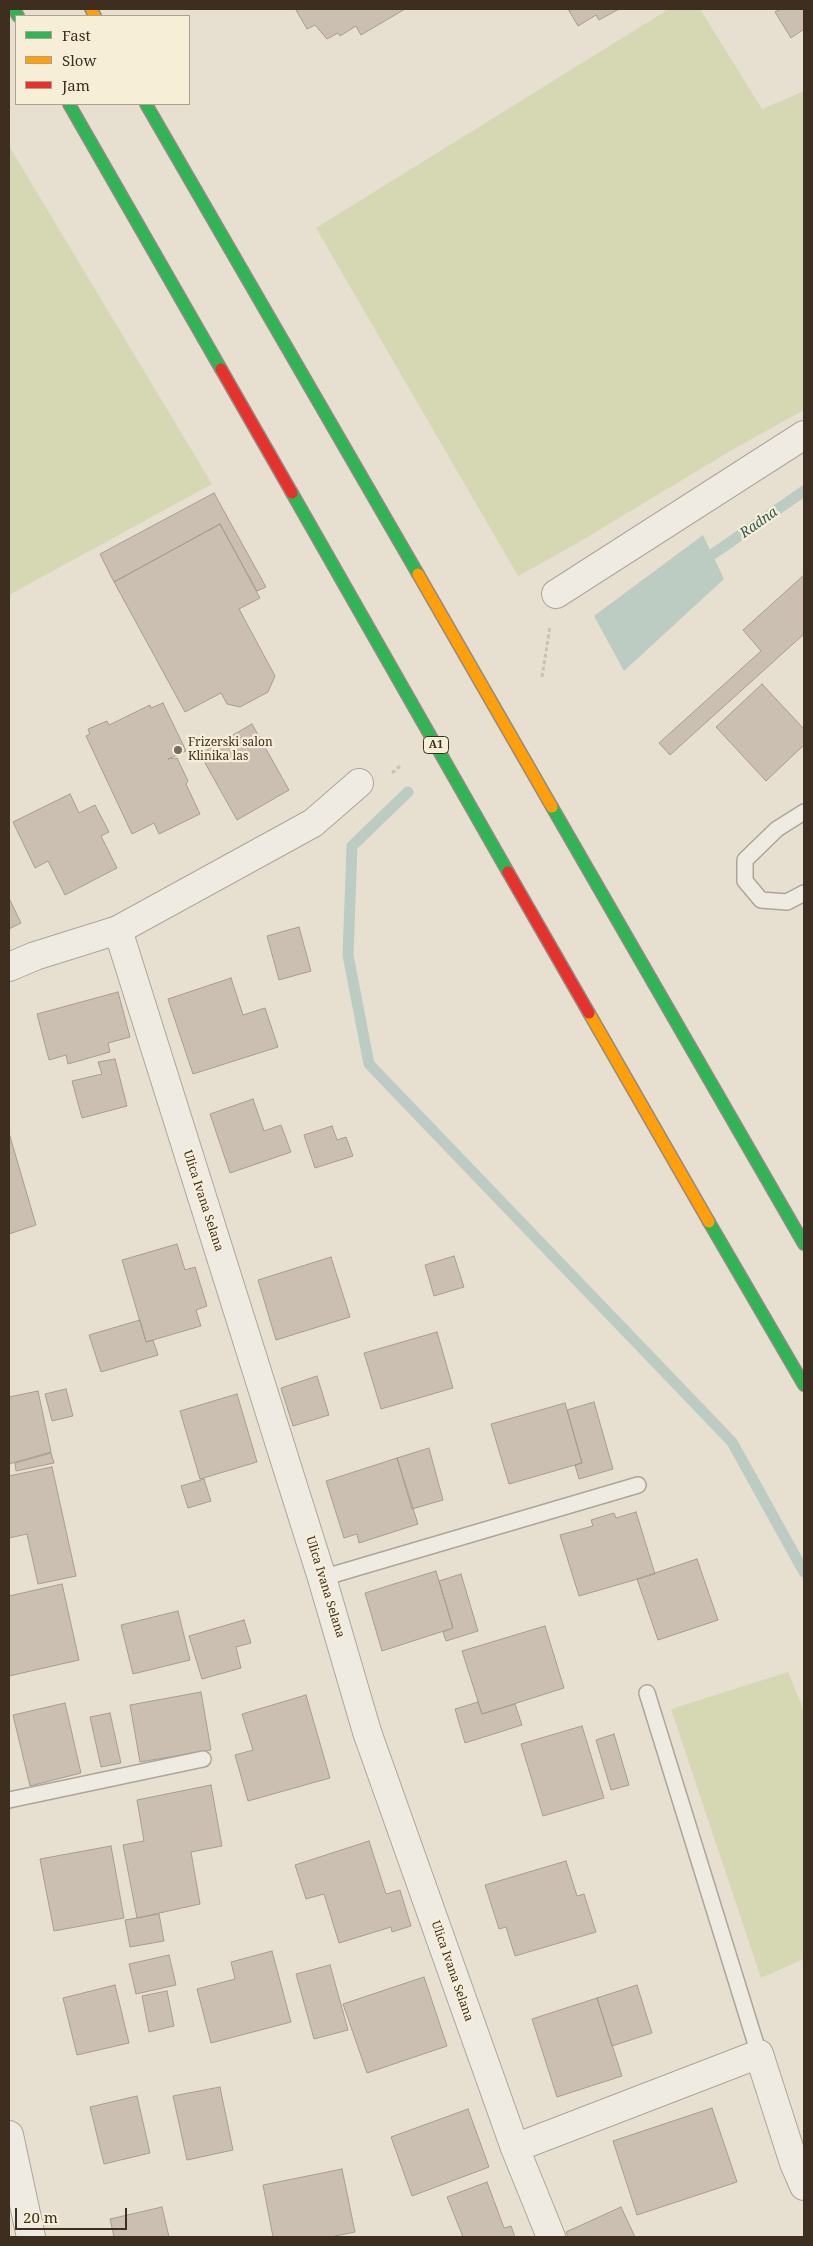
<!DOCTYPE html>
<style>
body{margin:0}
#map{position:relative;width:813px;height:2246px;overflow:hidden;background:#e7e0d1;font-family:"Noto Serif",serif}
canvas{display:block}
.frame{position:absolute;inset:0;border:10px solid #3d2e20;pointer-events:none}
.legend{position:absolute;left:15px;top:15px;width:175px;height:90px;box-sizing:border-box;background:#f7eed8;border:1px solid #ada18e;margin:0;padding:6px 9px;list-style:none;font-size:15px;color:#3d2e20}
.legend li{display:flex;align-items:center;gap:10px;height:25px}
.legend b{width:25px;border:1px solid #ada18e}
.scale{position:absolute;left:15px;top:2208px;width:112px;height:22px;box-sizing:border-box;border:2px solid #3d2e20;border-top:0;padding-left:6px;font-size:15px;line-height:18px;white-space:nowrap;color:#3d2e20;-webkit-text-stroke:4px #f7eed8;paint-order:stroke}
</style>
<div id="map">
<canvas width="813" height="2246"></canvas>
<div class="frame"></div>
<ul class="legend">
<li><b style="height:6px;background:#30b455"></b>Fast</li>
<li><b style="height:6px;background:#ff9f0a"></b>Slow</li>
<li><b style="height:6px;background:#e5322d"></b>Jam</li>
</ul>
<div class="scale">20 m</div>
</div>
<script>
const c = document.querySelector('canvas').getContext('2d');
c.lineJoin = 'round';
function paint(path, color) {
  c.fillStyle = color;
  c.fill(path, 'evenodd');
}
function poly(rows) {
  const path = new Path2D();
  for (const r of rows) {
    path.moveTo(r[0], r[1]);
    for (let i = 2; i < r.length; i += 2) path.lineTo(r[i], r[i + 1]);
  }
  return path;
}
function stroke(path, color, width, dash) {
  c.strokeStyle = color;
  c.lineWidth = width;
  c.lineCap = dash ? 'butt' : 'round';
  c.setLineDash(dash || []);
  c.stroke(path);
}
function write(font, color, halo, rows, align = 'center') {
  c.font = font + ' "Noto Serif",serif';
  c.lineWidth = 4.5;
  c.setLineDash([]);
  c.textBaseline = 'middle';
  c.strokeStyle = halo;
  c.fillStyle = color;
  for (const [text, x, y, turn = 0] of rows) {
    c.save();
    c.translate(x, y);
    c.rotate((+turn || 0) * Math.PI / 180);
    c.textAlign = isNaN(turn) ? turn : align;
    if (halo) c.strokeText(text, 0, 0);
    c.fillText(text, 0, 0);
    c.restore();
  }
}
const green = poly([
 [669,9,700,9,762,109,804,91,804,410,737,447,574,545,518,576,316,228],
 [9,146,212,484,9,595],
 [788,1672,804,1711,804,1959,761,1978,671,1709]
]);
const water = poly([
 [703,535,724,579,624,671,594,616]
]);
const stream = poly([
 [713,554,804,491],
 [408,792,352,846,348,955,369,1064,732,1442,804,1572]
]);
const building = poly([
 [299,9,405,9,361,35,356,26,340,36,338,33,327,39,315,25,307,29,296,10,299,9],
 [568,9,619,9,599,20,596,15,578,26,568,9],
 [781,9,804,9,804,29,791,38,775,12,781,9],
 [214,493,266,587,257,591,220,524,114,582,100,554,214,493],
 [220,524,260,598,239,609,275,676,268,692,240,707,227,704,221,693,185,712,114,582,220,524],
 [804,575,804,634,670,755,659,743,761,651,743,630,804,575],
 [762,684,804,729,804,745,766,781,716,727,762,684],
 [163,703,186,751,168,759,177,758,188,781,186,784,200,814,159,834,154,823,132,834,86,736,90,734,88,729,107,721,109,725,150,705,151,708,163,703],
 [252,724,289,790,237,820,200,754,252,724],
 [70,794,79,813,95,805,109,832,101,836,117,868,65,895,48,861,35,868,13,822,70,794],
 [9,898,21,923,9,929,9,898],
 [299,927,311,971,279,980,267,936,299,927],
 [231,978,243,1015,265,1008,278,1047,193,1074,168,999,231,978],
 [118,992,130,1037,108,1043,110,1052,68,1064,66,1055,49,1060,37,1014,118,992],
 [115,1059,127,1106,82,1118,72,1081,102,1074,98,1062,115,1059],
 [253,1099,264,1131,281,1125,291,1152,230,1173,210,1114,253,1099],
 [332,1126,337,1140,346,1137,353,1156,315,1168,304,1135,332,1126],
 [9,1133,36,1225,9,1234,9,1133],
 [177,1244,185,1270,195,1267,207,1306,196,1310,201,1326,146,1342,122,1260,177,1244],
 [454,1256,464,1287,434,1296,425,1265,454,1256],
 [331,1257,350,1317,276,1340,258,1280,331,1257],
 [140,1320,146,1342,153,1340,158,1355,101,1372,89,1335,140,1320],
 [437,1332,453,1388,381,1409,364,1353,437,1332],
 [317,1376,329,1415,293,1426,281,1388,317,1376],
 [66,1389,73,1416,52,1421,45,1394,66,1389],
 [38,1391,51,1452,9,1464,9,1397,38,1391],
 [237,1394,257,1462,200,1479,180,1411,237,1394],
 [594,1402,613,1469,579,1479,575,1465,582,1463,567,1410,594,1402],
 [565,1403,582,1463,509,1484,491,1424,565,1403],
 [429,1448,443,1500,412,1509,397,1458,429,1448],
 [51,1453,54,1463,16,1471,15,1463,51,1453],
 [397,1458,418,1524,359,1543,357,1534,344,1538,326,1481,397,1458],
 [52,1467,76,1576,38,1584,27,1534,9,1538,9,1476,52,1467],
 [204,1479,211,1501,188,1508,181,1486,204,1479],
 [636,1512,655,1574,579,1596,560,1535,593,1526,591,1520,614,1513,616,1518,636,1512],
 [697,1559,718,1620,658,1640,637,1579,697,1559],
 [436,1571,453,1628,382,1651,365,1593,436,1571],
 [461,1574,478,1631,446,1641,443,1632,453,1628,439,1581,461,1574],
 [62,1584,79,1660,9,1676,9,1596,62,1584],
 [178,1611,190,1660,133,1674,121,1625,178,1611],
 [244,1620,251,1643,236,1647,241,1668,202,1679,189,1636,244,1620],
 [545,1626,564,1688,482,1714,462,1651,545,1626],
 [201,1692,211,1750,140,1762,130,1705,201,1692],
 [306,1695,330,1778,248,1801,235,1755,253,1750,242,1714,306,1695],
 [478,1702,482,1714,515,1704,522,1725,465,1743,455,1709,478,1702],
 [65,1703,81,1773,30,1786,13,1715,65,1703],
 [110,1713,121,1763,101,1767,90,1717,110,1713],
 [582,1726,604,1798,543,1816,521,1744,582,1726],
 [614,1734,629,1785,611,1790,596,1740,614,1734],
 [211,1785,222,1846,191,1852,200,1904,137,1918,123,1845,144,1841,137,1800,211,1785],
 [369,1841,386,1894,400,1890,411,1926,392,1932,391,1927,339,1943,324,1894,306,1899,295,1865,369,1841],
 [111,1846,124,1918,54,1931,40,1859,111,1846],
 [566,1861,577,1896,584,1894,596,1932,515,1956,506,1927,499,1929,485,1885,566,1861],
 [159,1914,164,1941,130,1947,125,1920,159,1914],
 [272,1951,291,2022,211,2043,197,1989,235,1979,231,1962,272,1951],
 [169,1955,176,1985,136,1994,129,1964,169,1955],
 [330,1965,348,2030,314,2039,296,1974,330,1965],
 [424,1977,447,2046,367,2073,343,2004,424,1977],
 [115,1985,129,2043,77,2055,63,1998,115,1985],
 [637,1985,652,2033,612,2046,597,1998,637,1985],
 [167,1991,174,2026,149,2032,142,1996,167,1991],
 [597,1998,622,2076,557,2097,532,2019,597,1998],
 [220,2087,233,2150,187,2160,173,2096,220,2087],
 [137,2096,150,2153,104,2164,90,2107,137,2096],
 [712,2108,737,2182,637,2215,613,2141,712,2108],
 [468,2109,489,2167,412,2196,391,2137,468,2109],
 [342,2169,355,2232,330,2237,273,2237,263,2185,342,2169],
 [487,2182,504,2228,511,2226,515,2237,463,2237,447,2197,487,2182],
 [162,2207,169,2237,114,2237,110,2219,162,2207],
 [621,2207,635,2237,568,2237,566,2232,621,2207]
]);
const path = poly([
 [542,677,550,626],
 [392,773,400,766]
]);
const lane = poly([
 [804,812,777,829,745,860,745,881,761,900,787,902,804,893],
 [322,1578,638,1485],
 [647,1693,759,2054],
 [9,1800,203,1759]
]);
const street = poly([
 [556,594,804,435],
 [118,930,322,1578,367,1732,515,2148,551,2237],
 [9,967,35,956,118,930,313,823,359,783],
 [9,2135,31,2237],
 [515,2148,759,2054,794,2163,804,2186]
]);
const fast = poly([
 [14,9,18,16],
 [69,104,221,369],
 [146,104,418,574],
 [292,493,508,872],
 [552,807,804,1244],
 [709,1222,804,1385]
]);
const slow = poly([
 [91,9,95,16],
 [418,574,552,807],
 [589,1013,709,1222]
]);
const jam = poly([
 [221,369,292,493],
 [508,872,589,1013]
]);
const markers = [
 [178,750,5,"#786c5e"]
];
const shields = [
 [436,745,25]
];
const shieldNames = [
 ["A1",436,745]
];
const poiNames = [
 ["Frizerski salon",188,743],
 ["Klinika las",188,757]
];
const streetNames = [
 ["Ulica Ivana Selana",203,1201,72],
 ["Ulica Ivana Selana",325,1587,73],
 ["Ulica Ivana Selana",452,1971,71]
];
const waterNames = [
 ["Radna",759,523,-35]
];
paint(green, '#d6d7b3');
paint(water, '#bcccc2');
stroke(stream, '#bcccc2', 11);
paint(building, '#cbbfb2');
stroke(building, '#a89c90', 1);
stroke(lane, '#ada599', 18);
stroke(street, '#ada599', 30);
stroke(fast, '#928b80', 14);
stroke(slow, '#928b80', 14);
stroke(jam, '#928b80', 14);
stroke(path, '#c8c2b9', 3, [4, 2.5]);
stroke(lane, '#efebe3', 15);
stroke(street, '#efebe3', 28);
stroke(fast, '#30b455', 11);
stroke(slow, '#ff9f0a', 11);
stroke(jam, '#e5322d', 11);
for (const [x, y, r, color] of markers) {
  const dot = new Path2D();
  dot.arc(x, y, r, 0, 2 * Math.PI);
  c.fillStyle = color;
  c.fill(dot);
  stroke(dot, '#f7eed8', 2);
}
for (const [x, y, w] of shields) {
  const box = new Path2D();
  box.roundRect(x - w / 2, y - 8.5, w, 17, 4);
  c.fillStyle = '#f7eed8';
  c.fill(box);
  stroke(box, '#3d2e20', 1);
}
write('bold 11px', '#3d2e20', null, shieldNames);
write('12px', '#3d2e20', '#f7eed8', poiNames, 'left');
write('12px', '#3d2e20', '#f7eed8', streetNames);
write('italic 14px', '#2f5d5a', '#f7eed8', waterNames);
</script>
